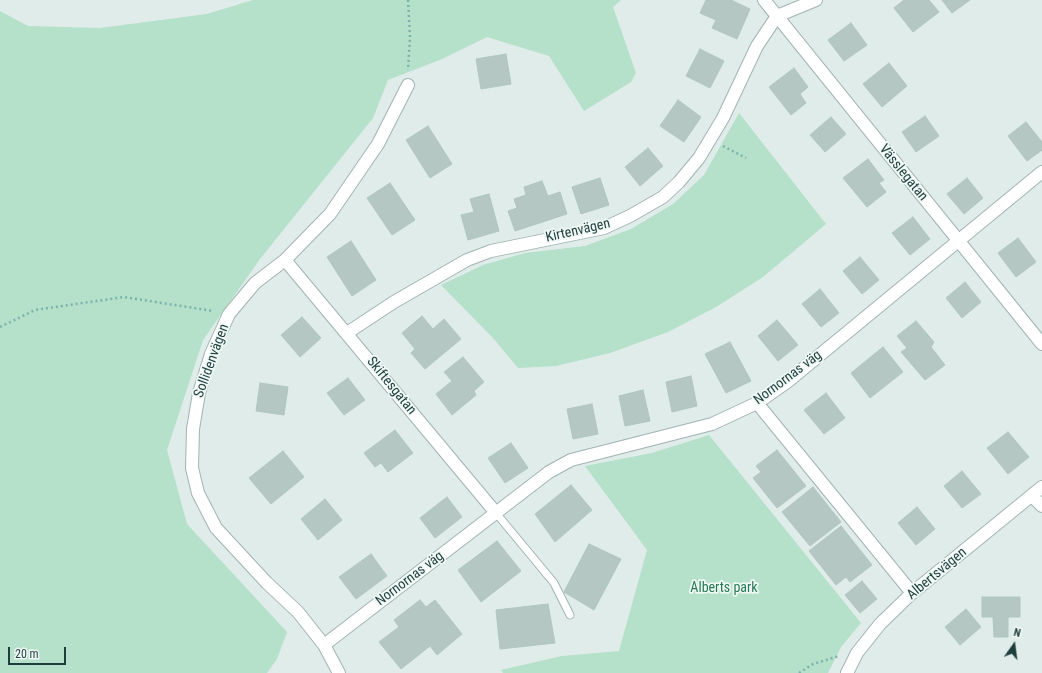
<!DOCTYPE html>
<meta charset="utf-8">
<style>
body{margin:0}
#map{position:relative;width:1042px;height:673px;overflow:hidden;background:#dfece9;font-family:"Roboto Condensed",sans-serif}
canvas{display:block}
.north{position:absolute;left:994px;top:625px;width:40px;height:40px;-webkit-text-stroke:3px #eff8f5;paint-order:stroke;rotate:14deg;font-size:11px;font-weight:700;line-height:16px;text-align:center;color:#1e3e3b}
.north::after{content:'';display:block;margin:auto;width:14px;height:18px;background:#1e3e3b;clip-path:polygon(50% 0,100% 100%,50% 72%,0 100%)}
.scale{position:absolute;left:8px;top:647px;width:58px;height:18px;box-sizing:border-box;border:2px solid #1e3e3b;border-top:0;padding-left:5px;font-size:12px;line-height:14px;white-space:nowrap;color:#1e3e3b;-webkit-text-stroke:3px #eff8f5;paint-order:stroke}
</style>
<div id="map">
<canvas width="1042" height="673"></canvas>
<div class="north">N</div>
<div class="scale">20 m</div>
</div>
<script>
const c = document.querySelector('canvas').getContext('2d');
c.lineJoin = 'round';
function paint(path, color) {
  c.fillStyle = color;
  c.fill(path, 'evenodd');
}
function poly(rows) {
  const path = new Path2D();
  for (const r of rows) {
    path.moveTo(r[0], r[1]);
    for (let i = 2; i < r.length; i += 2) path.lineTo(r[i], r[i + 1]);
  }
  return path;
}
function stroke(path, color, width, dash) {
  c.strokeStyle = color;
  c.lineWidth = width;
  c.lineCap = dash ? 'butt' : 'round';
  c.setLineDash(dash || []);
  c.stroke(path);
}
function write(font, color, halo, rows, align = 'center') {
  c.font = font + ' "Roboto Condensed",sans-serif';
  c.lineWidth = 3.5;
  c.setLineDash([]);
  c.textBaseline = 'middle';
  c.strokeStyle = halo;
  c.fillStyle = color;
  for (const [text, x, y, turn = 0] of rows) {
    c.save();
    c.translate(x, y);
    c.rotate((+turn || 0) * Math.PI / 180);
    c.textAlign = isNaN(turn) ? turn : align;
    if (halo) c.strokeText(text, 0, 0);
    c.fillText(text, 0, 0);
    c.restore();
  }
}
const green = poly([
 [253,0,621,0,613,7,636,73,631,82,584,111,549,56,487,37,442,59,388,80,373,118,260,259,203,340,167,450,187,524,287,632,277,659,267,673,0,673,0,11,28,26,100,28,207,14],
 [739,113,826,224,763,277,716,307,668,332,610,353,556,366,518,368,493,338,441,285,483,265,525,253,585,246,631,229,673,204,704,175],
 [709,435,861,623,841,647,828,673,503,673,501,670,562,656,619,651,647,550,585,466,652,453]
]);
const building = poly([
 [706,0,731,0,750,9,737,39,712,28,716,20,700,13,706,0],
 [904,0,929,0,939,12,913,32,894,8,904,0],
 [942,0,970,0,952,13,942,0],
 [851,23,867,45,844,61,828,40,851,23],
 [700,49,724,61,710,88,686,76,700,49],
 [506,54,511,84,481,89,476,59,506,54],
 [889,63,907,86,882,107,863,84,889,63],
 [794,68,808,87,800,94,806,103,791,115,769,87,794,68],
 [678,100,701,117,684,142,660,126,678,100],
 [925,116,939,136,916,152,902,132,925,116],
 [831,117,846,134,825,152,810,135,831,117],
 [1026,122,1042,142,1042,150,1027,161,1008,136,1026,122],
 [428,126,452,164,430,178,406,140,428,126],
 [648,148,663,166,640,186,625,167,648,148],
 [868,159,884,180,879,183,886,192,867,207,843,178,868,159],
 [600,178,609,205,581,214,572,187,600,178],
 [967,178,983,198,964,214,947,194,967,178],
 [542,181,548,196,560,192,567,214,515,231,508,211,517,208,514,199,526,195,524,187,542,181],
 [390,183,415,220,392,235,367,198,390,183],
 [489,194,499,231,468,240,461,215,474,212,470,199,489,194],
 [913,217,930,239,910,255,892,233,913,217],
 [1018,238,1036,262,1016,277,998,253,1018,238],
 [351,241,376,280,352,296,327,257,351,241],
 [860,257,879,280,862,294,843,271,860,257],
 [965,282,981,302,962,318,946,298,965,282],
 [820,289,839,313,821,327,802,304,820,289],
 [422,316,433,329,444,319,461,339,425,369,411,353,415,349,402,333,422,316],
 [302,317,321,338,300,357,281,335,302,317],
 [777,320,798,345,778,361,758,336,777,320],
 [916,321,934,342,931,347,945,365,925,380,901,352,907,348,897,336,916,321],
 [730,342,751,381,726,393,705,354,730,342],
 [883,347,903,372,870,398,851,373,883,347],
 [463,357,484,382,474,391,476,395,452,415,436,394,452,381,444,372,463,357],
 [691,376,697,406,672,412,666,382,691,376],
 [348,378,365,400,344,415,327,393,348,378],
 [260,383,288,387,284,415,256,411,260,383],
 [643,390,650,421,625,426,619,396,643,390],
 [826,393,845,418,824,434,804,410,826,393],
 [592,404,598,434,573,439,567,409,592,404],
 [395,430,413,453,388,472,381,463,375,467,364,453,395,430],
 [1008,432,1029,457,1008,474,987,448,1008,432],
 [511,443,528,468,505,483,488,458,511,443],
 [777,450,806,486,777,508,753,478,761,472,756,466,777,450],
 [283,451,304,477,271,504,249,478,283,451],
 [962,471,981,494,962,508,944,486,962,471],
 [571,485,592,510,555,542,535,514,571,485],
 [813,487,841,522,810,546,782,512,813,487],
 [447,497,462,517,435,538,420,518,447,497],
 [325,499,342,520,318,540,301,519,325,499],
 [917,507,935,529,916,545,898,523,917,507],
 [841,526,872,565,850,582,846,577,836,585,809,551,841,526],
 [497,541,521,571,481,602,458,570,497,541],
 [589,544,621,559,594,610,564,592,589,544],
 [371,554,387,576,356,599,339,577,371,554],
 [862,581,877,599,860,613,845,595,862,581],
 [982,597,1020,597,1020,617,1008,617,1008,637,994,637,993,617,982,617,982,597],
 [420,600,426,607,435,600,462,634,437,655,430,646,401,669,379,642,399,627,394,620,420,600],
 [548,604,555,643,500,649,496,610,548,604],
 [966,609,981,627,960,645,945,627,966,609]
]);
const path = poly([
 [408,0,410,37,408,70],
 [723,146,746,158],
 [0,327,35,310,124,297,213,311],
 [799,673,813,664,839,656]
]);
const service = poly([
 [496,513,554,583,570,615]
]);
const minor = poly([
 [764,0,1042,344],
 [285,260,496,513],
 [347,333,394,302,467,260,491,251,604,228,630,216,663,197,679,182,699,158,723,118,757,46,777,16,816,0],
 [757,403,912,593],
 [1032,496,1042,506],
 [324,645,549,472,571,460,712,424,757,403,787,382,1042,172],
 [339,673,324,645,298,612,267,583,216,528,198,493,192,468,193,429,199,393,211,354,229,314,255,283,285,260,330,214,378,144,408,85]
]);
const tertiary = poly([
 [847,673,857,653,880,624,912,593,1042,487]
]);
const streetNames = [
 ["Vässlegatan",903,173,51],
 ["Kirtenvägen",578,231,-13],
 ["Sollidenvägen",212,361,-70],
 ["Nornornas väg",788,378,-37],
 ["Skiftesgatan",391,386,51],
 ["Albertsvägen",937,574,-40],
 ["Nornornas väg",410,579,-37]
];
const parkNames = [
 ["Alberts park",724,588]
];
paint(green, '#b5e0c9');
paint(building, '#b4c7c2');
stroke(building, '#b0c6c1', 1);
stroke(service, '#a1b4b1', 9);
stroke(minor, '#a1b4b1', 14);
stroke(tertiary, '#a1b4b1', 14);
stroke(path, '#7bb3ac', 2.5, [2, 3]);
stroke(service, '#fff', 7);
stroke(minor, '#fff', 12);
stroke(tertiary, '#fff', 12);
write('14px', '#1e3e3b', '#eff8f5', streetNames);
write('14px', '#247955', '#eff8f5', parkNames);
</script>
